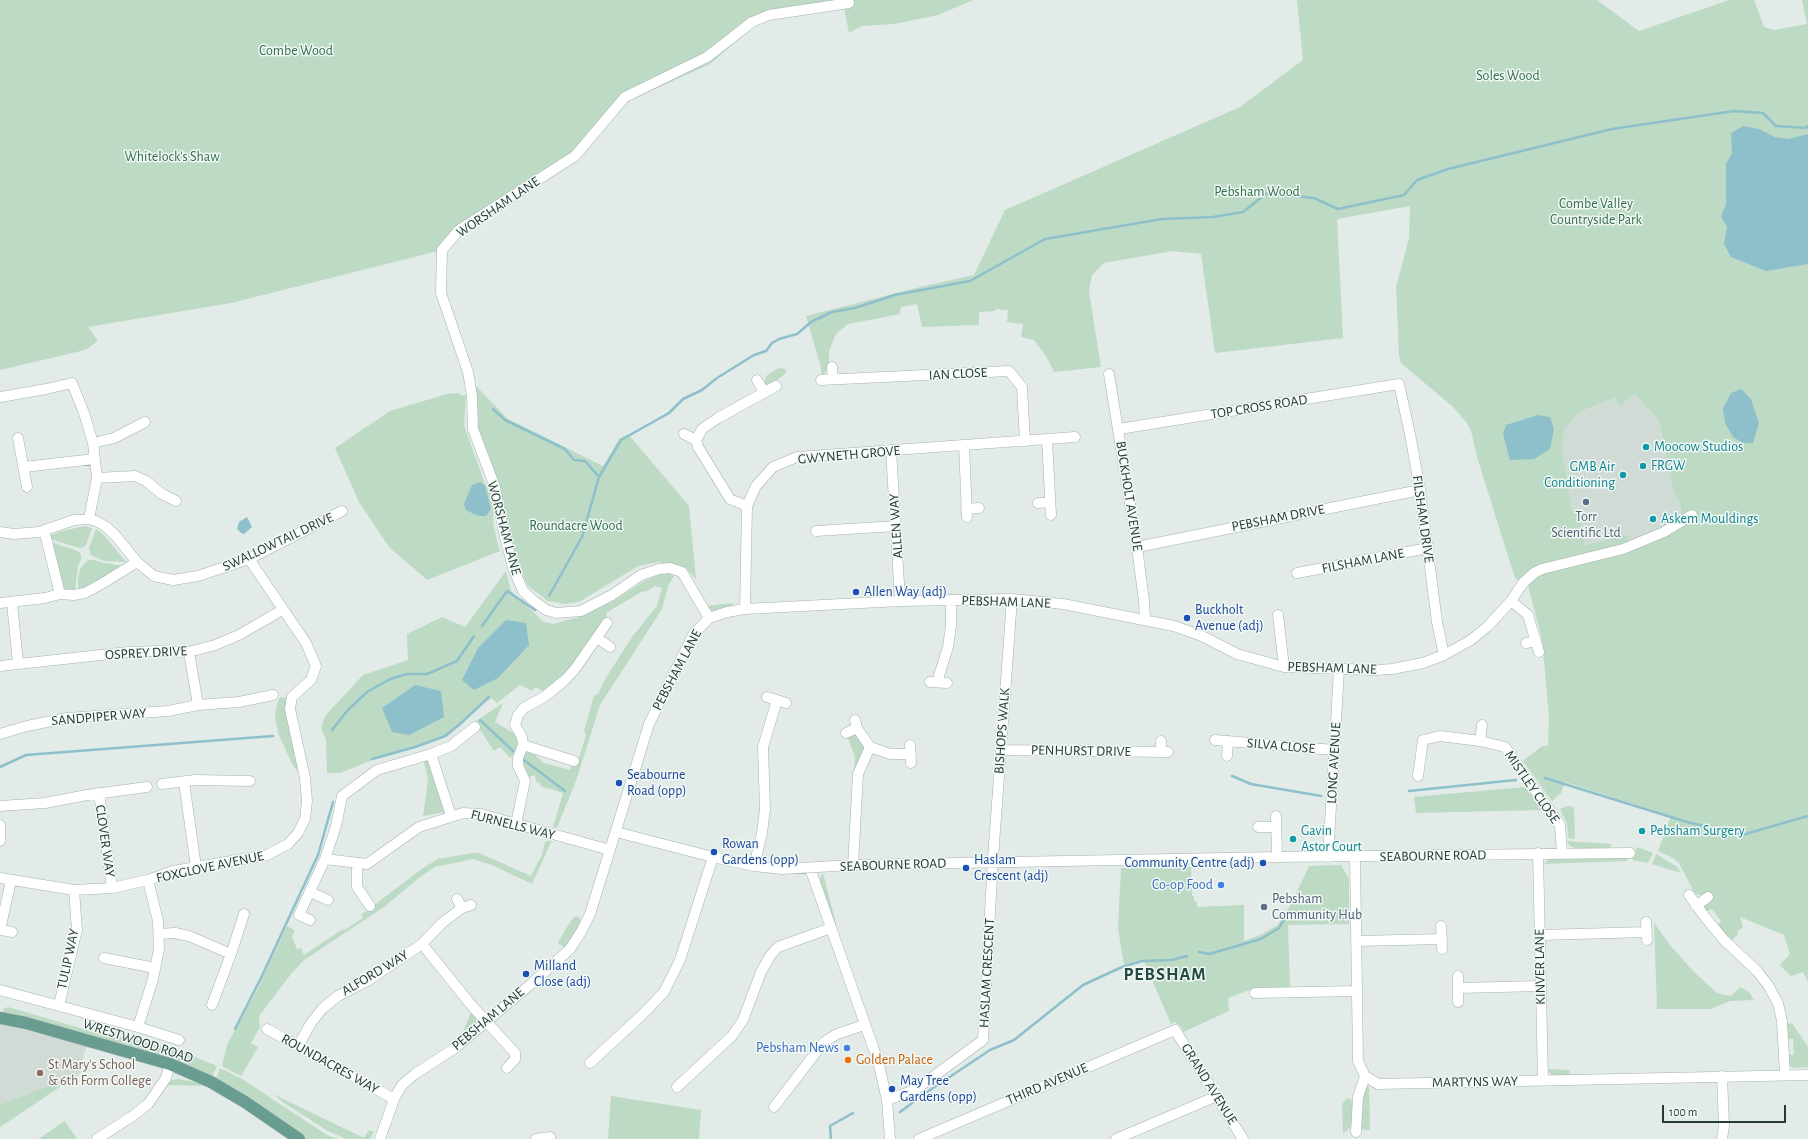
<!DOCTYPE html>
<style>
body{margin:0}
#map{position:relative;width:1808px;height:1139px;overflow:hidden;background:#e2ebe7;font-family:"Alegreya Sans",sans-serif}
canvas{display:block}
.scale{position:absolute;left:1662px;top:1105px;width:124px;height:18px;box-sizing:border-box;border:2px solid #243a35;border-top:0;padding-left:5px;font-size:12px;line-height:14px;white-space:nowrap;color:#243a35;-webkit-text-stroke:3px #f2f8f5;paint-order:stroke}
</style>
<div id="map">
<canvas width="1808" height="1139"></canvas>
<div class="scale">100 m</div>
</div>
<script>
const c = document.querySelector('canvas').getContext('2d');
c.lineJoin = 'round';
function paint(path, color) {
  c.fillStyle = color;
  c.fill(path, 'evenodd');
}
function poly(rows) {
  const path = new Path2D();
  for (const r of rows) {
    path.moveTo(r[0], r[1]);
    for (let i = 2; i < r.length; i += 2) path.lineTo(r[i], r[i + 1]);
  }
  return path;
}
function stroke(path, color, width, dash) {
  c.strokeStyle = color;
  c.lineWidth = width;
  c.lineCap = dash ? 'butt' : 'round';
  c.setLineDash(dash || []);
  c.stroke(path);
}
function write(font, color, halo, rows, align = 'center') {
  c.font = font + ' "Alegreya Sans",sans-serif';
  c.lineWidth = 3;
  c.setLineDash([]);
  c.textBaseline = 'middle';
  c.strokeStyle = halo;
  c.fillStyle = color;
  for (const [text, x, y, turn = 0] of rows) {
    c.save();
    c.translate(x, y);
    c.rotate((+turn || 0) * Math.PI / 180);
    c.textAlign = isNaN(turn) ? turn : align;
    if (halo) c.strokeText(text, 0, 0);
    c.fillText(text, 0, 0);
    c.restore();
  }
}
const built = poly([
 [1635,394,1659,421,1673,490,1680,504,1682,518,1674,523,1638,536,1628,541,1627,534,1584,545,1579,511,1573,512,1570,499,1562,448,1564,429,1580,412,1616,398,1621,405],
 [0,1024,87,1045,80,1068,85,1070,0,1127]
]);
const green = poly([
 [0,0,973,0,938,15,894,24,862,26,849,33,844,8,772,20,757,24,710,64,629,101,577,159,438,251,231,303,88,327,98,341,85,350,0,370],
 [1297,0,1597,0,1639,31,1729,0,1754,0,1764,27,1774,30,1807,24,1802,0,1808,0,1808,982,1803,972,1791,976,1780,965,1790,954,1784,935,1740,917,1743,927,1737,932,1738,934,1731,941,1717,925,1721,921,1712,909,1706,912,1704,908,1706,893,1700,895,1695,894,1679,863,1671,857,1658,851,1671,816,1565,782,1561,793,1552,801,1523,761,1542,746,1548,746,1549,717,1542,639,1528,586,1515,578,1477,457,1471,431,1467,423,1453,407,1401,363,1399,355,1396,287,1409,238,1410,206,1337,219,1343,338,1215,353,1201,254,1172,251,1104,263,1092,275,1089,291,1101,367,1054,372,1046,356,1034,340,1021,337,1023,324,1007,322,1008,310,996,309,995,311,979,312,979,325,922,327,917,304,901,307,900,314,848,324,836,334,829,351,829,367,822,377,820,364,806,316,916,288,974,275,1005,210,1240,107,1303,60],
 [1635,394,1659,421,1673,490,1680,504,1682,518,1674,523,1638,536,1628,541,1628,534,1585,545,1579,511,1573,512,1570,499,1562,448,1564,429,1580,412,1615,398,1620,406],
 [779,368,785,369,787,372,775,382,769,385,764,384,766,376],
 [474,384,508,419,603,466,620,438,628,434,689,506,696,579,687,569,681,567,659,562,638,566,579,602,565,604,548,601,528,586,517,563,481,443,475,420],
 [459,393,462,396,466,395,464,425,484,481,491,493,494,507,493,520,494,528,500,551,427,580,389,547,359,502,335,448,390,411,447,394],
 [85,526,92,528,86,545,83,547,79,548,50,539,49,536,62,531],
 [96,529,103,534,126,562,104,561,91,555,89,548],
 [51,542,78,551,81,555,81,560,78,566,75,592,63,590],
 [88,560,93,560,104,563,126,566,78,592,78,578,81,567],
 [506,571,511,591,544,622,553,624,579,617,594,610,613,601,646,580,665,572,674,576,668,586,662,609,600,705,577,778,557,828,553,827,563,793,540,786,541,783,536,782,535,775,529,777,522,759,525,751,534,754,544,763,570,770,572,765,578,761,586,735,584,731,594,696,598,694,604,681,632,637,657,606,662,588,655,586,645,592,643,591,606,613,607,619,596,632,594,633,575,663,570,666,568,673,544,692,536,687,532,691,520,685,497,703,492,698,483,704,447,737,416,748,370,761,340,773,327,773,326,740,321,728,325,716,363,675,408,660,407,634,442,617,465,627],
 [732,603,733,606,715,611,711,610,707,606],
 [280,697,286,698,286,699,285,708,298,771,293,766,278,733,275,715,277,704],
 [503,703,495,722,518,736,519,745,515,754,510,758,500,747,494,751,475,722],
 [852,734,857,735,864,742,865,749,854,771,855,757,847,736],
 [423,759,427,759,431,762,445,812,423,816,428,779],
 [1525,787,1543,810,1416,813,1414,797],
 [1568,806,1574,807,1575,839,1568,838,1567,824,1560,809],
 [552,840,532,884,492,865,473,859,435,867,420,877,384,907,304,960,291,974,259,1016,260,1027,251,1043,258,1047,241,1076,222,1066,227,1045,257,990,287,926,295,930,292,937,297,949,301,948,304,955,343,929,344,930,363,918,361,915,423,868,438,859,473,853,479,853,531,876,542,855,545,842],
 [1567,841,1612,844,1609,848,1575,848,1570,846],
 [1637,847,1653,853,1648,863,1632,860],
 [1656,854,1676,866,1681,873,1652,864],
 [1628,858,1627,861,1544,864,1549,859,1557,859],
 [1341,865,1349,879,1349,924,1288,925,1290,987,1265,988,1247,991,1228,998,1229,1011,1183,1032,1182,1028,1175,1022,1171,1024,1143,959,1124,965,1118,928,1121,868,1191,867,1192,896,1194,896,1194,901,1197,901,1197,907,1244,905,1244,941,1260,935,1278,925,1291,904,1309,866],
 [823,873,836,924,834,926,820,885,820,878],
 [575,916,580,918,582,925,565,948,558,943,566,928],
 [1654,923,1670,945,1693,971,1717,993,1731,996,1740,987,1749,992,1754,1000,1730,1001,1711,1009,1657,1009],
 [8,1007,97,1033,139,1040,187,1054,217,1066,212,1077,185,1064,139,1049,3,1013,3,1009],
 [471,1012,477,1017,476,1022,463,1032],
 [1792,1023,1808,1047,1808,1067,1793,1068,1788,1064,1788,1055,1794,1055,1793,1039,1787,1039,1787,1024],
 [220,1068,242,1079,327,1135,338,1139,307,1139,216,1079],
 [1547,1069,1570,1070,1569,1075,1555,1076,1551,1074],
 [77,1075,36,1103,0,1127,0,1105],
 [179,1079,205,1084,209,1086,166,1085,172,1080],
 [1366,1086,1369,1087,1370,1130,1364,1130,1359,1126,1361,1098],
 [273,1094,364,1138,369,1130,374,1132,370,1139,346,1139,328,1131,284,1103],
 [611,1096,701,1110,699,1139,608,1139],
 [1347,1098,1351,1099,1354,1108,1353,1125,1343,1134,1342,1104],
 [65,1121,77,1139,38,1139]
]);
const water = poly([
 [1743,126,1759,129,1775,137,1788,139,1808,134,1808,264,1766,271,1731,257,1724,244,1727,227,1721,216,1726,205,1726,164,1732,153,1731,133],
 [1741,389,1751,399,1759,423,1753,443,1743,443,1733,437,1725,423,1723,408,1731,393],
 [1538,415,1550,417,1554,429,1550,449,1534,459,1510,460,1503,434,1506,425],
 [480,482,485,486,491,509,486,516,478,516,466,510,464,504,472,485],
 [247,517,252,527,244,534,241,533,237,529,239,522],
 [506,620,526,623,529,645,498,678,474,690,462,680,478,648],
 [415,685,441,691,444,717,409,735,392,732,382,708]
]);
const stream = poly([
 [493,409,505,420,565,449,574,460,585,461,599,477],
 [549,596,582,537,599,477,621,440,669,413,683,399,702,390,717,378,754,355,766,351,772,343,779,339,797,334,811,322,832,312,855,308,895,295,970,281,1045,239,1162,219,1213,217,1243,212,1267,193,1314,198,1338,209,1404,195,1417,180,1448,169,1612,129,1734,111,1763,113,1776,126,1806,128,1808,126],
 [482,626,507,591,535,610],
 [480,720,513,751],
 [332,730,347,711,367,692,390,679,407,674,427,674,457,661,474,636],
 [372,759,415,747,445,736,460,724,489,697],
 [524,760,565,791],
 [0,767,26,755,273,736],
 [1232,776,1251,784,1321,796],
 [1545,778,1687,822,1742,835,1808,816],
 [1409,791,1516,780],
 [1199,952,1209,954,1261,939,1279,928,1289,911],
 [235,1029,261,978,318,855,333,802],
 [900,1112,930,1090,990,1050,1014,1040,1083,985,1122,967,1142,961,1172,960,1187,956],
 [831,1139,830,1126,853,1113]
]);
const street = poly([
 [832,367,833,379],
 [1109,374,1137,547,1144,601,1145,620],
 [757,380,764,392],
 [821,380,1009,371,1022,387,1025,441],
 [0,397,46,389,72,383,84,413,93,443,97,478,89,519],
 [1119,429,1399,384,1410,434,1420,490,1437,622,1444,655],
 [684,434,696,440],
 [18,438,27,487],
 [1047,439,1051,515],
 [93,443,114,438,145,422],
 [964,445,967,517],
 [891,450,900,601],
 [24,467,94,459],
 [97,478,135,476,146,481,162,494,176,501],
 [1038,503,1050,502],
 [747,506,730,499,698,447,696,440,702,429,718,418,776,386],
 [966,509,979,508],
 [44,530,60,594],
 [816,531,896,526],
 [0,532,14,534,39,532,74,520,89,519,96,521,105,526,115,535,137,562,154,576,173,580,198,576,249,559,342,511],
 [1137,547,1420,490],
 [1297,573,1428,548],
 [1511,601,1528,615,1539,652],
 [0,603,45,598,60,594,74,595,85,593,103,583,137,562],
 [12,603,18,663],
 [745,609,747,506,756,486,773,467,797,457,1075,437],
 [1278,615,1284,667],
 [709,618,682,572,670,568,659,569,641,575,612,595,581,611,556,613,546,610,534,601,523,591,513,568,505,537,495,487,473,429,472,396,468,372,441,293,442,250,459,230,575,156,625,97,707,57,752,22,769,15,849,3],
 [597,638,610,647],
 [1526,643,1536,641],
 [189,652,198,705],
 [0,666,128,652,158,651,189,652,215,645,239,635,282,610],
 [930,682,947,683],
 [937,682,948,647,951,626,951,600],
 [767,697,786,703],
 [855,720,857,728,870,747,890,754,911,754],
 [846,733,857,728],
 [0,734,27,726,67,718,168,711,198,705,239,702,273,695],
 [1215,740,1334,750],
 [1480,741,1482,725],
 [523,745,574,761],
 [910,745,911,763],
 [1001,750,1168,752],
 [1161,752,1161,741],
 [431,754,451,816],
 [1227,756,1228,741],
 [1418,776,1423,740,1440,736,1480,741,1505,747,1560,825,1562,853],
 [184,782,196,867],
 [162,784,195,780,250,781],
 [99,793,112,888],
 [0,806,45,803,87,795,147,787],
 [1276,816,1277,857],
 [516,824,525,781,518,766,518,758,523,745,522,737,515,725,518,715,524,708,544,697,565,680,575,669,607,623],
 [0,825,0,841],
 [1258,827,1276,827],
 [616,832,713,857,754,866,782,869,853,865,1277,857,1630,853],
 [1538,853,1543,1080],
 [1328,857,1339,670],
 [1355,857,1358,1061,1365,1076,1378,1084,1808,1075],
 [325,859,336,826,342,796,377,770,431,754,451,746,475,727],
 [357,864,357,887,370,906],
 [853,865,858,774,870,747],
 [754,866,762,833,765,809,763,747,777,700],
 [810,868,878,1061,887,1100,890,1139],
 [0,878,74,890,112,888,148,880,173,871,267,855,288,844,298,833,305,819,307,801,305,778,290,709,292,697,311,680,316,666,306,643,249,559],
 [310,892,328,900],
 [1689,895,1705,917,1724,940,1757,971,1768,985,1778,1003,1782,1021,1785,1075],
 [457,899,462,908],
 [1696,906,1708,897],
 [310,920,299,915,325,859,367,864,419,827,463,813,481,814,610,850],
 [1646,922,1647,940],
 [1441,926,1442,949],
 [0,930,11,881],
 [0,930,12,932],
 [159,934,175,933,189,936,231,954],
 [1540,935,1647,932],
 [1357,941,1442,939],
 [422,944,472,1006,515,1053,515,1059,507,1068],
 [104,958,155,968],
 [1458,976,1458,1002],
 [1458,988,1541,986],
 [0,990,138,1027,179,1040],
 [1255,993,1357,991],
 [59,1005,77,930,74,890],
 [212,1005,231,954,244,914],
 [138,1027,153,979,159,949,158,921,148,880],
 [267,1029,394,1099],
 [298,1046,311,1023,323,1008,338,996,367,981,422,944,442,923,462,908,471,905],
 [590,1063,643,1014,664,992,680,960,713,857],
 [1722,1076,1724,1126,1722,1139],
 [677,1087,732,1036,743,1020,761,972,770,956,778,947,831,928],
 [887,1100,915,1090,983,1040,993,858,1012,599],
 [774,1107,824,1042,837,1034,864,1025],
 [1356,1132,1358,1097,1365,1076],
 [97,1139,134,1115,148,1104,166,1078,170,1064],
 [380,1139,394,1099,402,1085,415,1074,455,1048,531,984,570,949,581,932,590,914,649,724,693,635,709,618,727,612,745,609,900,601,1012,599,1063,604,1174,626,1202,636,1237,654,1284,667,1376,670,1392,669,1423,663,1444,655,1471,640,1488,626,1511,601,1523,583,1534,573,1542,569,1623,549,1664,532,1692,515],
 [536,1139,550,1137],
 [919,1139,1175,1030,1243,1139],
 [1116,1139,1217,1096]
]);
const primary = poly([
 [0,1018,26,1023,170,1064,211,1082,245,1102,299,1139]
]);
const markers = [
 [1646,447,4,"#0f9aa8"],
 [1643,466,4,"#0f9aa8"],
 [1623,475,4,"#0f9aa8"],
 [1586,502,4,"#5c6f8a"],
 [1653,519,4,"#0f9aa8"],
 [856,592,4,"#1a4fb4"],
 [1187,618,4,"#1a4fb4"],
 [619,783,4,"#1a4fb4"],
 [1642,831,4,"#0f9aa8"],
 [1293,839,4,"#0f9aa8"],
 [714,852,4,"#1a4fb4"],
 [1263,863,4,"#1a4fb4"],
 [966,868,4,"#1a4fb4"],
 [1221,885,4,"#3f7fe0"],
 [1264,907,4,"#5c6f8a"],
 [526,974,4,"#1a4fb4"],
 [847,1048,4,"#3f7fe0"],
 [848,1060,4,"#e8710a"],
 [40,1073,4,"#8d6e63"],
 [892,1089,4,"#1a4fb4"]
];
const parkNames = [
 ["Combe Wood",296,51],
 ["Soles Wood",1508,76],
 ["Whitelock's Shaw",172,157],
 ["Pebsham Wood",1257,192],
 ["Combe Valley",1596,204],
 ["Countryside Park",1596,220],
 ["Roundacre Wood",576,526]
];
const streetNames = [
 ["WORSHAM LANE",498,207,-34],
 ["IAN CLOSE",958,374,-3],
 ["TOP CROSS ROAD",1259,407,-9],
 ["GWYNETH GROVE",849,455,-5],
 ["BUCKHOLT AVENUE",1129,496,81],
 ["PEBSHAM DRIVE",1278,518,-11],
 ["FILSHAM DRIVE",1423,519,82],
 ["ALLEN WAY",896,526,-94],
 ["WORSHAM LANE",504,528,75],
 ["SWALLOWTAIL DRIVE",278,542,-25],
 ["FILSHAM LANE",1363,561,-11],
 ["PEBSHAM LANE",1006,602,2],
 ["OSPREY DRIVE",146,653,-3],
 ["PEBSHAM LANE",1332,668,2],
 ["PEBSHAM LANE",677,670,-62],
 ["SANDPIPER WAY",99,717,-5],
 ["BISHOPS WALK",1002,731,-86],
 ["SILVA CLOSE",1281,746,5],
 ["PENHURST DRIVE",1081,751,1],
 ["LONG AVENUE",1334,763,-87],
 ["MISTLEY CLOSE",1532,787,55],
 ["FURNELLS WAY",513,825,14],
 ["CLOVER WAY",105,841,82],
 ["SEABOURNE ROAD",1433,856,-1],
 ["SEABOURNE ROAD",893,865,-2],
 ["FOXGLOVE AVENUE",210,867,-12],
 ["TULIP WAY",68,959,-78],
 ["KINVER LANE",1540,967,-91],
 ["ALFORD WAY",375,973,-31],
 ["HASLAM CRESCENT",987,973,-87],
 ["PEBSHAM LANE",488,1019,-40],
 ["WRESTWOOD ROAD",138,1041,18],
 ["ROUNDACRES WAY",330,1064,29],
 ["MARTYNS WAY",1475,1082,-1],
 ["THIRD AVENUE",1047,1084,-23],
 ["GRAND AVENUE",1209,1084,58]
];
const cultureNames = [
 ["Moocow Studios",1654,447],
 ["FRGW",1651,466],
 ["GMB Air",1615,467,"right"],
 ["Conditioning",1615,483,"right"],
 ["Askem Mouldings",1661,519],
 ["Gavin",1301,831],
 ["Astor Court",1301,847],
 ["Pebsham Surgery",1650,831]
];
const serviceNames = [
 ["Torr",1586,517],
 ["Scientific Ltd",1586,533],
 ["Pebsham",1272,899,"left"],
 ["Community Hub",1272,915,"left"]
];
const transitNames = [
 ["Allen Way (adj)",864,592],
 ["Buckholt",1195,610],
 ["Avenue (adj)",1195,626],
 ["Seabourne",627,775],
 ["Road (opp)",627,791],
 ["Rowan",722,844],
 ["Gardens (opp)",722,860],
 ["Haslam",974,860],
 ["Crescent (adj)",974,876],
 ["Community Centre (adj)",1255,863,"right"],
 ["Milland",534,966],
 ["Close (adj)",534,982],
 ["May Tree",900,1081],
 ["Gardens (opp)",900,1097]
];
const shopNames = [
 ["Co-op Food",1213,885],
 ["Pebsham News",839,1048]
];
const foodNames = [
 ["Golden Palace",856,1060]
];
const educationNames = [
 ["St Mary's School",48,1065],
 ["& 6th Form College",48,1081]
];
const districtNames = [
 ["PEBSHAM",1165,975]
];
paint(built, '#d0dbd6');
paint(green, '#bddac5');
paint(water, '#8ec0cb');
stroke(stream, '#8ec0cb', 2.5);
stroke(street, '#a5b2ae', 11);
stroke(primary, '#c2c8c6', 13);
stroke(street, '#fff', 10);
stroke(primary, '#6a9d91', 12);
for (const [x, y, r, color] of markers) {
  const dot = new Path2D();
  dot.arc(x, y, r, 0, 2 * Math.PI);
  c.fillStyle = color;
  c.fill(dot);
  stroke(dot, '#f2f8f5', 1.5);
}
write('14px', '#316e4a', '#f2f8f5', parkNames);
write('14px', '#243a35', '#f2f8f5', streetNames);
write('14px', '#0d838f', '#f2f8f5', cultureNames, 'left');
write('14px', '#4e5e75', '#f2f8f5', serviceNames);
write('14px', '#164399', '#f2f8f5', transitNames, 'left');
write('14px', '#366cbe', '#f2f8f5', shopNames, 'right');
write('14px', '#c56008', '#f2f8f5', foodNames, 'left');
write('14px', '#785e54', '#f2f8f5', educationNames, 'left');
c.letterSpacing = '1px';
write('bold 18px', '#214b42', '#f2f8f5', districtNames);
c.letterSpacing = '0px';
</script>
